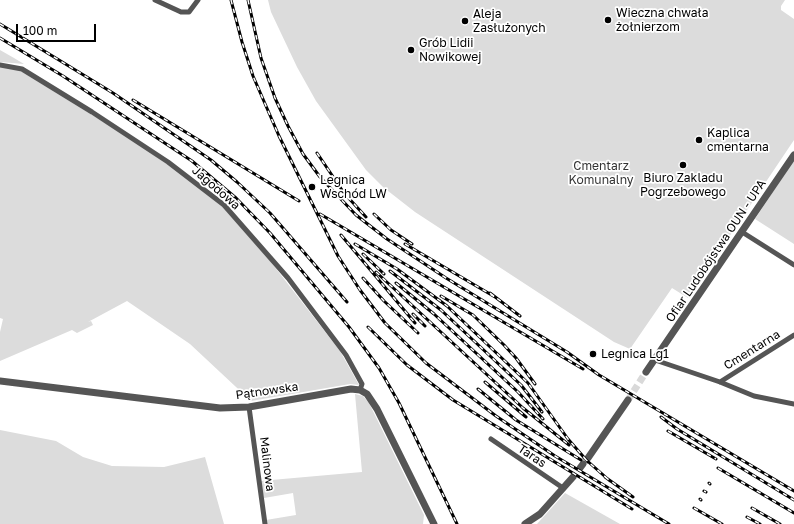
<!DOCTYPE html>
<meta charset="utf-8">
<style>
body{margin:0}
#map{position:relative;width:794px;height:524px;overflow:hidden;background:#fff;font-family:"Golos Text",sans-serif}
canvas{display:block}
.scale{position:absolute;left:16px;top:24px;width:80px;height:18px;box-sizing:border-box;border:2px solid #000;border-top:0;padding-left:5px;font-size:12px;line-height:14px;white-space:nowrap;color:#000;-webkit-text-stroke:3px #fff;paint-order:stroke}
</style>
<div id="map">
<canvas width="794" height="524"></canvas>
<div class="scale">100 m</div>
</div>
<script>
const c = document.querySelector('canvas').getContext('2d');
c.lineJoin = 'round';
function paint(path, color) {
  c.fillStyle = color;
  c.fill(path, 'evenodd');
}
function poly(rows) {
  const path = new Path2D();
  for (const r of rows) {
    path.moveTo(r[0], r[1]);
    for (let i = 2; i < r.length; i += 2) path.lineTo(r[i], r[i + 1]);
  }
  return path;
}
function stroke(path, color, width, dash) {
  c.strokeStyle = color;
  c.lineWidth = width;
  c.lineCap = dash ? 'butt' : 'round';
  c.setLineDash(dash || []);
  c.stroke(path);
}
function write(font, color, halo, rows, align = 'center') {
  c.font = font + ' "Golos Text",sans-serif';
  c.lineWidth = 3.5;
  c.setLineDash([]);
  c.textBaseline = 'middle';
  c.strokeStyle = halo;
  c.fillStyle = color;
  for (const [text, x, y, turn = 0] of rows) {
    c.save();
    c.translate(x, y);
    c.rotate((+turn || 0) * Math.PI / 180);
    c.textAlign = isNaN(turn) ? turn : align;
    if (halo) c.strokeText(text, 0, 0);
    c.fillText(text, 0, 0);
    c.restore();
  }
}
const green = poly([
 [268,0,785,0,781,6,781,10,794,19,794,140,688,298,672,288,630,349,614,342,415,212,383,187,366,170,316,101,297,67,271,12],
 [0,50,14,58,24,64,0,62],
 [0,67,19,70,123,134,179,172,222,206,267,257,340,351,359,385,350,384,251,401,190,344,127,301,88,322,91,321,93,325,77,333,72,330,0,361,0,332,3,319,0,318],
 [794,160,794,244,755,219],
 [355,394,363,396,369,403,424,515,423,524,267,524,266,520,296,515,293,493,264,498,260,481,362,472],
 [0,430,56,441,83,457,112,466,164,467,205,457,224,524,0,524],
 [565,493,620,524,537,524]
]);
const tertiaryTunnel = poly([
 [628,400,646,372]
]);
const minor = poly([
 [155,0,181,12,189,12,198,0],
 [0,65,22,69,92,112,168,162,224,205,288,278,346,355,362,384,360,390],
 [742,232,794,265],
 [655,360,720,382,754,396,794,404],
 [720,382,794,335],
 [249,407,265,524],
 [491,439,563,488]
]);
const tertiary = poly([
 [646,372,794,155],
 [0,381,220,408,249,407,351,389,360,390,367,394,377,409,434,524],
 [588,458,628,400],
 [580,468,583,464],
 [525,524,540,514,573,477]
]);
const rail = poly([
 [231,0,242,42,253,76,279,136,338,256,360,290,385,323,426,363,496,416,555,456,669,524],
 [248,0,261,58,275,98,288,126,303,154,320,177,356,215,387,239,446,278,567,352,599,375,794,491],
 [0,24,113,93,211,160,237,182,270,213,347,302],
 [0,38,63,76,192,161,236,198,270,233,349,327,379,368,399,403,457,524],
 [133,100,299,201],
 [317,153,344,193,366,217],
 [320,214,583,369],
 [374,214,391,230,412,244],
 [341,235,415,323],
 [355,244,397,269,447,306,528,383,568,439,588,462],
 [405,244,495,297],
 [363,254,384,274],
 [390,271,441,310,521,385,542,412],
 [376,272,523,408,569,445],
 [363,278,384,301,418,333],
 [396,283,434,314,518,392,543,419],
 [490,293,520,316],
 [441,296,473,315,504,345,516,358,535,384],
 [413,314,425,326],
 [368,327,407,365,453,400,632,509],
 [485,382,526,417],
 [478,389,516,420,581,460],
 [661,417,677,429,794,500],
 [668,431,716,459],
 [584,458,610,481],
 [718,468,794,513],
 [605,477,633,497],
 [709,483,710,484],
 [704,491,706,492],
 [700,499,701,500],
 [694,508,722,524],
 [752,508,780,524],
 [747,517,760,524]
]);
const markers = [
 [608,20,4,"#000"],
 [465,21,4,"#000"],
 [411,50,4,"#000"],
 [699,140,4,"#000"],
 [683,165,4,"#000"],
 [312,187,4,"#000"],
 [593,354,4,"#000"]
];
const poiNames = [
 ["Wieczna chwała",616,13],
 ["żołnierzom",616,27],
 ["Aleja",473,14],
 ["Zasłużonych",473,28],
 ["Grób Lidii",419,43],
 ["Nowikowej",419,57],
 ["Kaplica",707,133],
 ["cmentarna",707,147],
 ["Biuro Zakladu",683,178,"center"],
 ["Pogrzebowego",683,192,"center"],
 ["Legnica",320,180],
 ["Wschód LW",320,194],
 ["Legnica Lg1",601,354]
];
const parkNames = [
 ["Cmentarz",601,166],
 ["Komunalny",601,180]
];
const streetNames = [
 ["Jagodowa",216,188,41],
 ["Ofiar Ludobójstwa OUN - UPA",716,251,-56],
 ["Cmentarna",752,350,-32],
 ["Pątnowska",267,391,-8],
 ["Taras",532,456,34],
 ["Malinowa",267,464,83]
];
paint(green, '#dcdcdc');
stroke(tertiaryTunnel, '#d9d9d9', 7, [7, 3.5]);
stroke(minor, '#555', 5);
stroke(tertiary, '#555', 7);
stroke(rail, '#000', 3);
stroke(rail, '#fff', 1.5, [4.5]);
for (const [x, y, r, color] of markers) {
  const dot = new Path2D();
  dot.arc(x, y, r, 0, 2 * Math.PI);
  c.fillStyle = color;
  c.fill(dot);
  stroke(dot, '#fff', 1.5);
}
write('12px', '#000', '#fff', poiNames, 'left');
write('12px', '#333', '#fff', parkNames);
write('12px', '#000', '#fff', streetNames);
</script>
